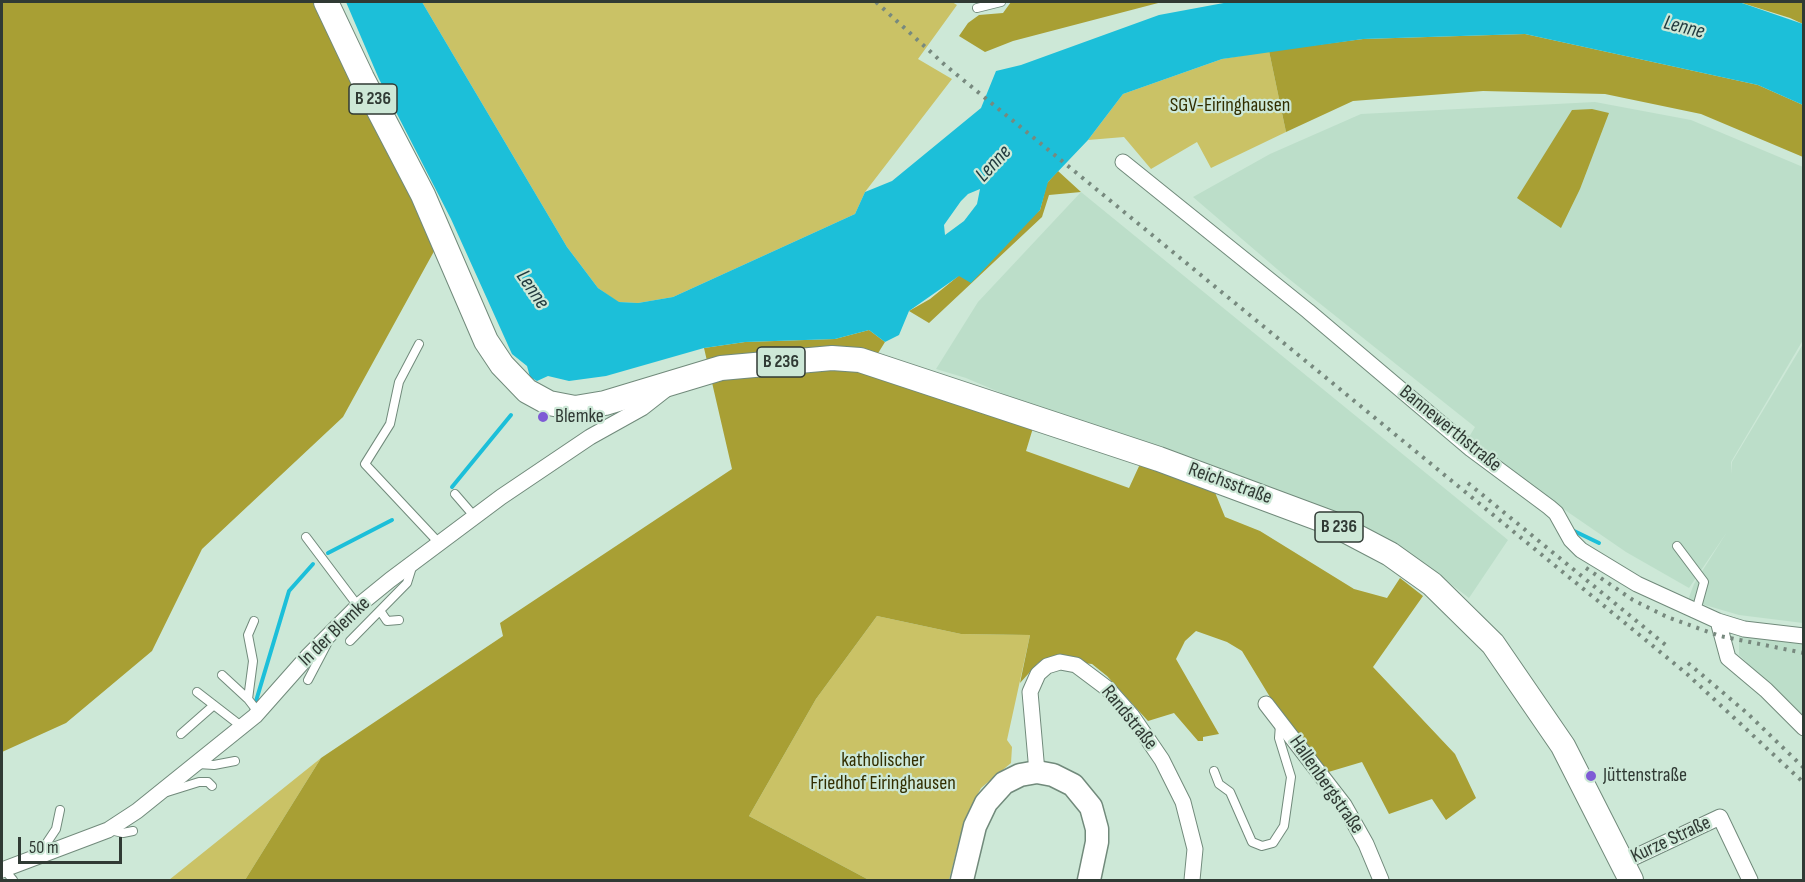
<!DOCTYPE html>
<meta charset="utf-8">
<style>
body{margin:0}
#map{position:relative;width:1805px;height:882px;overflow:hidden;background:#cde8d7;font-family:"Sofia Sans Condensed",sans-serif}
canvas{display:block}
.frame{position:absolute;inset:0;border:3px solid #303a34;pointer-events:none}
.scale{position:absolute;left:18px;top:837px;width:104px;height:27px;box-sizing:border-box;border:3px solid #303a34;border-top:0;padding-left:8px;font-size:18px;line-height:21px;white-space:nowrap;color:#303a34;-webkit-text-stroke:4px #cde8d7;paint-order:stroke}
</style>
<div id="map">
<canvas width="1805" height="882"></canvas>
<div class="frame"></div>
<div class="scale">50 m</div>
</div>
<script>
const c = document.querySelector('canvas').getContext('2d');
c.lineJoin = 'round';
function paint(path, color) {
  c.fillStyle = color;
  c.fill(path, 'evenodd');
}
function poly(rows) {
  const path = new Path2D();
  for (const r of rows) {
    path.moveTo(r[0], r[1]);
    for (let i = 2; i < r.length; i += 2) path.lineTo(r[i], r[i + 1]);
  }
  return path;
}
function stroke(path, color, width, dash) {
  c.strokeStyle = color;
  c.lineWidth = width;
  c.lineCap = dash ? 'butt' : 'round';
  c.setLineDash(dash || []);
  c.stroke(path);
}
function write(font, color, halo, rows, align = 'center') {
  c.font = font + ' "Sofia Sans Condensed",sans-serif';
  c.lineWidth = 4.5;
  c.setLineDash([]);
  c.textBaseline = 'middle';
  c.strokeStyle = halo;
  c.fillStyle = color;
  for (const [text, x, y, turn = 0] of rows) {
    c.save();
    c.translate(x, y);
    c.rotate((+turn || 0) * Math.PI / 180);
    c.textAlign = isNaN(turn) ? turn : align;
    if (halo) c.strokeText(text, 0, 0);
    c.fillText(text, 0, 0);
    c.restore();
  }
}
const built = poly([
 [1595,102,1691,120,1803,167,1803,340,1731,462,1731,474,1732,462,1803,344,1803,623,1739,615,1688,600,1694,584,1727,532,1689,588,1626,552,1466,442,1475,427,1284,275,1193,197,1270,154,1361,114],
 [1081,192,1508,540,1469,598,1430,568,1289,495,1189,456,1032,406,966,378,936,369,978,302],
 [1739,634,1803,642,1803,717,1739,655]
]);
const green = poly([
 [422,2,952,2,957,5,918,59,952,79,865,192,855,214,673,297,638,303,618,302,598,288,567,247],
 [1269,51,1286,132,1211,168,1197,142,1151,169,1124,137,1088,140,1123,94,1222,59],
 [877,616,961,634,1030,635,1007,740,1012,747,1011,763,981,788,964,821,949,880,869,880,749,816,816,699],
 [321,758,245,880,169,880]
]);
const forest = poly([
 [2,2,321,2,438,244,343,417,202,549,152,651,66,723,2,752],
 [1011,2,1162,2,1013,41,985,52,959,36,968,23,979,15,1003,13],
 [1739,2,1803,2,1803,24,1790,18],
 [1525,34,1758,85,1803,105,1803,157,1701,114,1605,94,1483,91,1353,101,1286,132,1269,51,1363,39],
 [1592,109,1609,113,1580,189,1561,228,1517,198,1572,110],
 [1058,171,1081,192,1049,195,1042,217,929,323,909,311,930,299,1040,210,1047,183],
 [869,330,885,342,867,371,1033,428,1026,451,1129,488,1140,464,1214,490,1225,517,1260,531,1354,589,1387,598,1400,578,1423,596,1373,667,1455,754,1476,798,1446,820,1432,799,1389,814,1362,762,1325,773,1273,702,1242,651,1227,642,1196,631,1185,641,1176,659,1219,734,1203,737,1203,741,1198,741,1174,713,1148,721,1107,676,1092,664,1049,659,1038,663,1020,683,1030,635,961,634,877,616,816,699,749,816,869,880,245,880,321,758,503,636,500,623,732,469,704,348,745,342,835,339]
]);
const water = poly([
 [346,2,422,2,567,247,598,288,619,302,638,303,673,297,855,214,865,192,892,181,981,108,996,71,1021,65,1159,15,1229,2,1739,2,1803,24,1803,105,1758,85,1525,34,1363,39,1222,59,1123,94,1088,140,1048,182,1040,210,971,283,959,276,909,311,899,335,885,342,869,330,835,339,745,342,704,348,606,376,569,381,548,376,537,381,530,377,527,366,512,354,451,219,379,79],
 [980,189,977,204,964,221,945,235,944,225,961,201,968,194]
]);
const stream = poly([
 [452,487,511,415],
 [1572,530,1599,543],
 [328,553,392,520],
 [256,701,289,591,313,564]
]);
const service = poly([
 [977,8,1001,2],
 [419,344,399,382,390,424,365,464,439,543],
 [455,494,474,516],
 [306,537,358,606],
 [1677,546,1704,582,1696,611],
 [381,612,387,621,399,620],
 [254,621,248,635,253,661,248,699,258,712],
 [350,641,407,583,412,567],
 [222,675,248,699],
 [308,680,329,640],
 [197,692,241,726],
 [181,734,214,705],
 [198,764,214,765,235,761],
 [1214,771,1219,784,1230,792,1252,842,1262,846,1273,843,1284,826,1291,777,1279,738,1280,725],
 [167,792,199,782,208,782,212,786],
 [110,830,123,833,133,831],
 [40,853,56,829,60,810],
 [4,869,13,880]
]);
const minor = poly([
 [1123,162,1308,311,1471,449,1549,507,1556,513,1571,540,1581,550,1637,584,1718,621,1744,629,1804,636],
 [1718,621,1728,658,1766,690,1804,728],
 [1266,704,1344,805,1366,844,1381,880],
 [1037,772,1030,692,1038,674,1047,666,1060,662,1076,665,1108,689,1132,716,1162,760,1183,802,1195,849,1192,880],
 [1622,863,1720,817,1750,880],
 [2,870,108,830,137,811,255,716,309,655,358,606,390,580,501,497,590,437,642,408,665,390]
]);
const secondary = poly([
 [962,880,975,826,986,803,1004,783,1020,775,1037,772,1053,775,1073,785,1091,807,1097,829,1097,842,1089,880]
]);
const primary = poly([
 [326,2,362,78,423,195,486,341,502,365,527,391,549,403,575,408,605,403,721,368,832,358,860,360,1159,459,1331,523,1390,554,1432,584,1493,644,1563,746,1631,880]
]);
const rail = poly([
 [876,2,945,65,1687,674,1804,783],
 [1468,483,1667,646],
 [1586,568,1633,600,1667,617,1720,636,1804,653],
 [1688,663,1747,713,1804,768]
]);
const markers = [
 [543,417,6,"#7e5bd5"],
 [1591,776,6,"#7e5bd5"]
];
const shields = [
 [373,99,48],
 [781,362,48],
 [1339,527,48]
];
const shieldNames = [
 ["B 236",373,99],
 ["B 236",781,362],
 ["B 236",1339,527]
];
const parkNames = [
 ["SGV-Eiringhausen",1230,106],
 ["katholischer",883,761],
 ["Friedhof Eiringhausen",883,784]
];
const poiNames = [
 ["Blemke",555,417],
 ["Jüttenstraße",1603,776]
];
const streetNames = [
 ["Bannewerthstraße",1450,429,39],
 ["Reichsstraße",1230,484,20],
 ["In der Blemke",335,632,-44],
 ["Randstraße",1129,718,51],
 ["Hallenbergstraße",1326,785,55],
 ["Kurze Straße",1671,840,-25]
];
const waterNames = [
 ["Lenne",1684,28,14],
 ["Lenne",994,164,-47],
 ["Lenne",532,290,56]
];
paint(built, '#bcdec9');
paint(green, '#cac266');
paint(forest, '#a89f34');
paint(water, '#1cbfd9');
stroke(stream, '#1cbfd9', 4);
stroke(service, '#718a7b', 10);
stroke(minor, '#718a7b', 17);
stroke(secondary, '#718a7b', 25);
stroke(primary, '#718a7b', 26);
stroke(service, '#fff', 8);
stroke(minor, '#fff', 15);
stroke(secondary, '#fff', 22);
stroke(primary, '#fff', 24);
stroke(rail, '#77897e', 4, [3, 6]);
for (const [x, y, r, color] of markers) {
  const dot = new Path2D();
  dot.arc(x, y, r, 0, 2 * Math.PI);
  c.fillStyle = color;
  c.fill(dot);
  stroke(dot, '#cde8d7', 2);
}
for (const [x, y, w] of shields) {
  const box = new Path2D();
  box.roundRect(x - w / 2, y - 15, w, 30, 4.5);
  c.fillStyle = '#cde8d7';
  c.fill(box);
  stroke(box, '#303a34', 1.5);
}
write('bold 18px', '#303a34', null, shieldNames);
write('20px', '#322e00', '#cde8d7', parkNames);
write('20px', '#303a34', '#cde8d7', poiNames, 'left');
write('20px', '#303a34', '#cde8d7', streetNames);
write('italic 21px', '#223a3f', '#cde8d7', waterNames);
</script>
